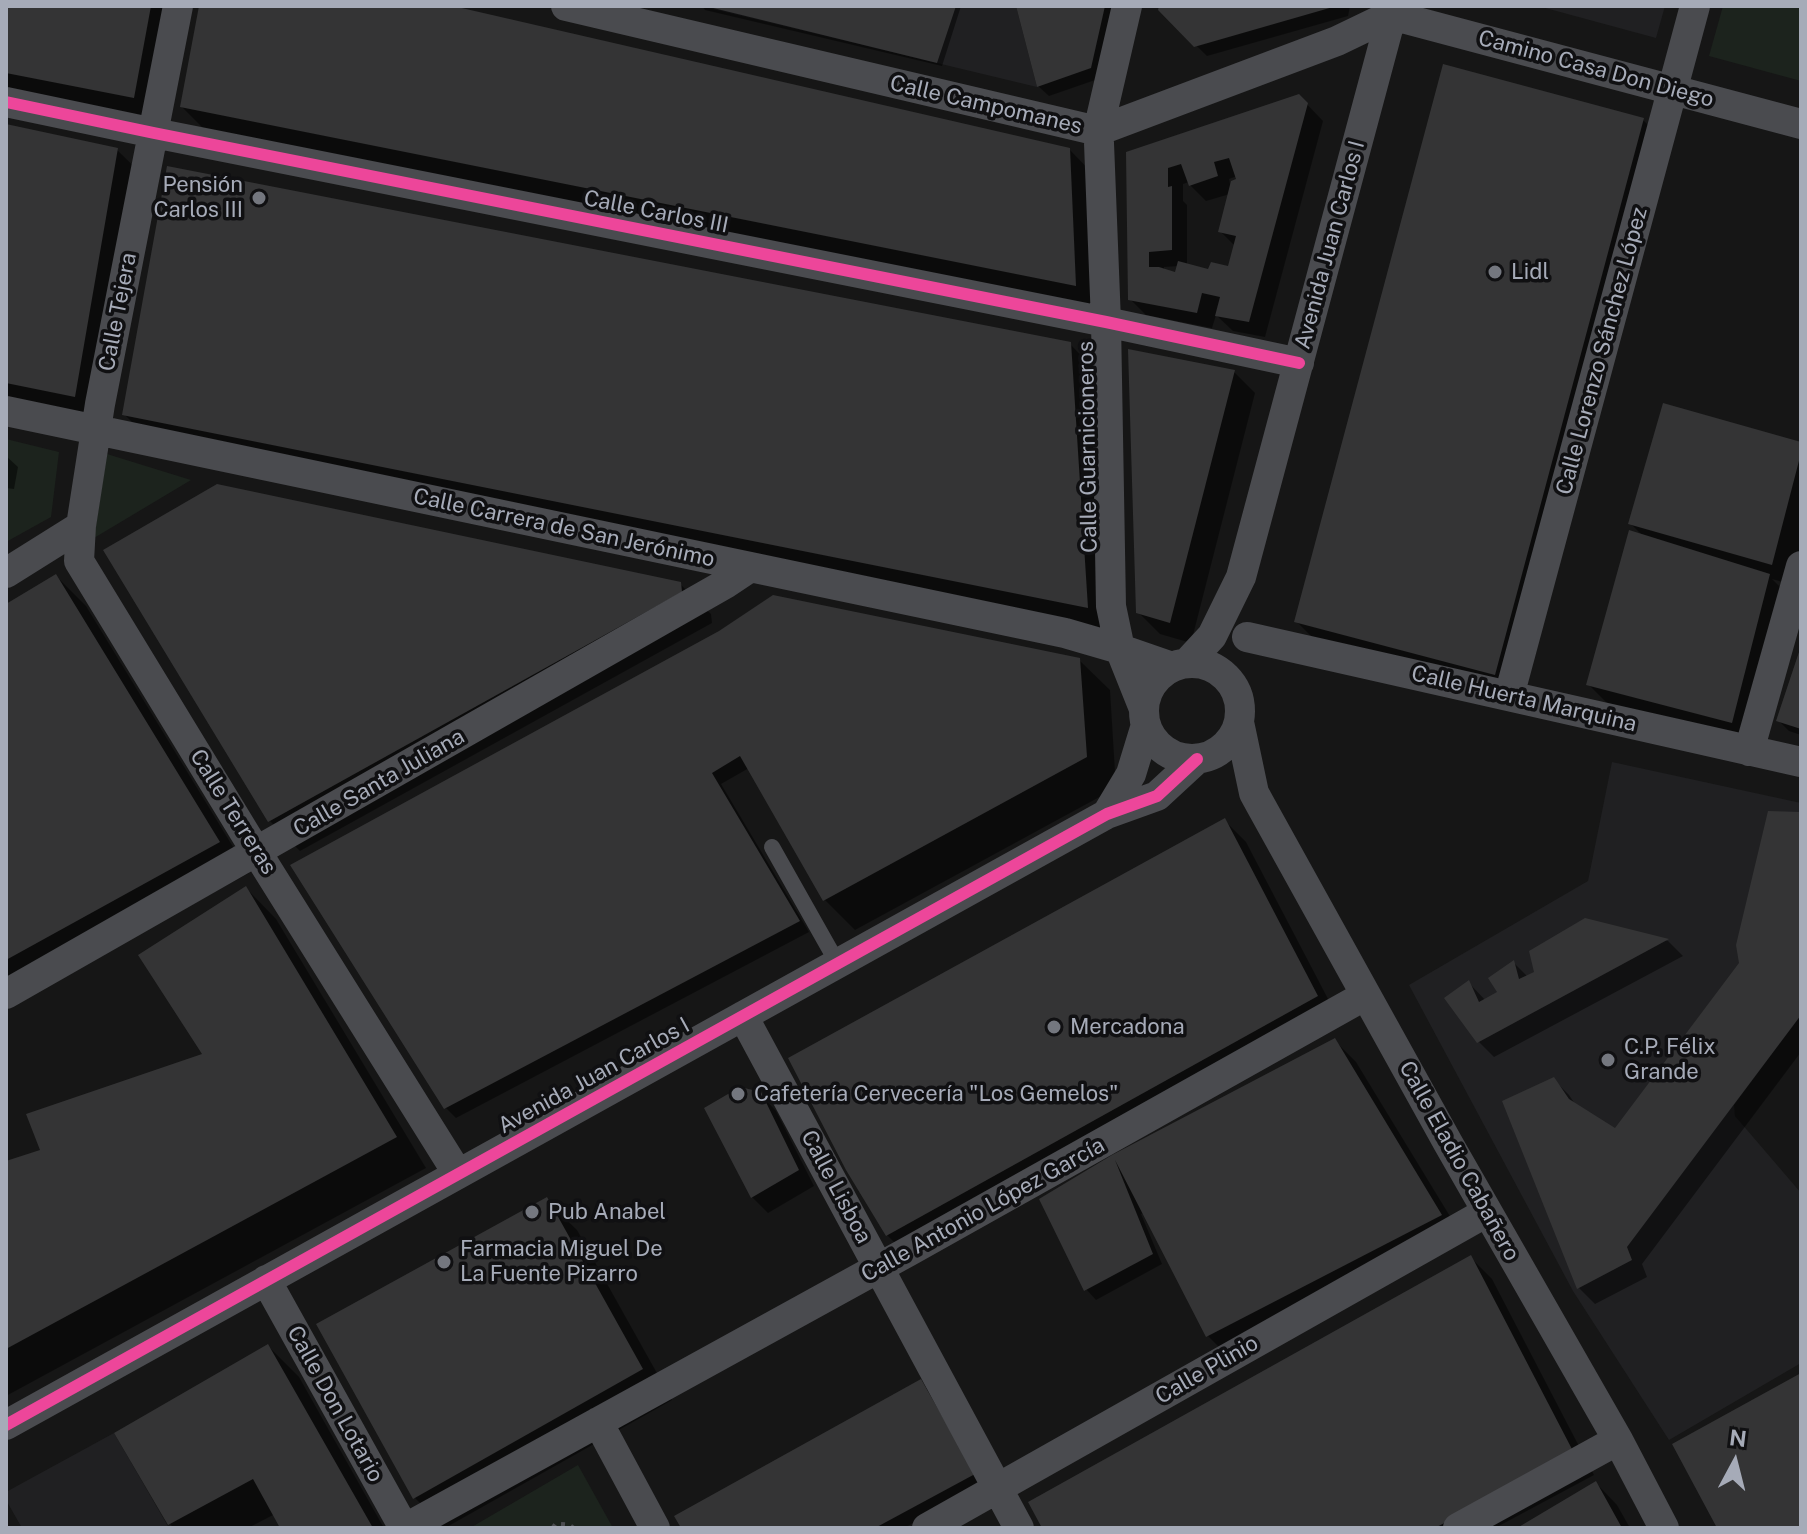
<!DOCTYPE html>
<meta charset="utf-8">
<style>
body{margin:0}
#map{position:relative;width:1807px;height:1534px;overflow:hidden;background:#161616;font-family:"Public Sans",sans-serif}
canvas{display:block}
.frame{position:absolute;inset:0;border:8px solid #a6abb8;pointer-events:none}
.north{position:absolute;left:1695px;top:1422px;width:80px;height:80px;-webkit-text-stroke:6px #101012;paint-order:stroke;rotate:7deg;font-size:22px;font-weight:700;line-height:32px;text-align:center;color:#a6abb8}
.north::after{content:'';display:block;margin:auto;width:28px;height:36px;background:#a6abb8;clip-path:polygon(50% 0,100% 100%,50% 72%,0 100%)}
</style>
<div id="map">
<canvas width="1807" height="1534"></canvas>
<div class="frame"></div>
<div class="north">N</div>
</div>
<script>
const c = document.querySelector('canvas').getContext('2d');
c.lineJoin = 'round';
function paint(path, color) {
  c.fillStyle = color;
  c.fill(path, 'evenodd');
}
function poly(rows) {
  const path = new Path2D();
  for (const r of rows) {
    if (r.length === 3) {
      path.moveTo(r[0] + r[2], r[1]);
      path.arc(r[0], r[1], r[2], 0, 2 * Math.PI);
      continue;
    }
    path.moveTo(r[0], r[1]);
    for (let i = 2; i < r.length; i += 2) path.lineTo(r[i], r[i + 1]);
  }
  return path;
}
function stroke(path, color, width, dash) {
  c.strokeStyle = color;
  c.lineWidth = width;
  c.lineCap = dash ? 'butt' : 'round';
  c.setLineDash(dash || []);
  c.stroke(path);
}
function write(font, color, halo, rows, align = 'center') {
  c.font = font + ' "Public Sans",sans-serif';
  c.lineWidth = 7;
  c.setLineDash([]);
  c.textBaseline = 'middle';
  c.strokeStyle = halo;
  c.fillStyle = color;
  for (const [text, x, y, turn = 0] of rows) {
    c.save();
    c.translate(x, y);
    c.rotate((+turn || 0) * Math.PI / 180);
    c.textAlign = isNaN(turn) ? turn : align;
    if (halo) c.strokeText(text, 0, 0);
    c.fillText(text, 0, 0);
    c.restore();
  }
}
const built = poly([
 [700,6,1016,6,1037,87,937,63],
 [1538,6,1665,6,1656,38],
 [1612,762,1801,803,1801,1015,1734,1105,1735,1116,1801,1193,1801,1363,1669,1440,1573,1291,1409,985,1588,881],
 [114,1433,169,1528,22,1528,6,1500,6,1492]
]);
const green = poly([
 [1723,6,1801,6,1801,81,1709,56],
 [6,439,59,452,51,517,6,542],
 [107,454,191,480,94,538],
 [578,1465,613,1528,470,1528]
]);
const shadow = poly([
 [6,6,186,6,164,128,6,96],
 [201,6,444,6,1069,149,1099,180,1105,316,212,137,182,107],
 [702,6,961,6,942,66,705,10],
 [1018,6,1117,6,1101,78,1049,96,1038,86],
 [1161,6,1350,6,1348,16,1207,56,1160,10],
 [1299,96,1323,121,1265,337,1233,331,1216,315,1212,328,1146,315,1130,299,1128,154],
 [1237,176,1238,180,1230,184,1229,179],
 [1189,182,1190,185,1206,201,1230,194,1220,231,1235,246,1229,269,1209,272,1187,266,1187,205,1183,201,1183,184],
 [1179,266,1176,275,1164,271,1164,267],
 [1643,120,1664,141,1516,695,1318,643,1296,621],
 [6,126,117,150,148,180,105,426,6,406],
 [1070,344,1100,375,1117,637,155,445,124,414],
 [1234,372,1255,393,1191,643,1160,634,1138,612],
 [1801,444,1801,555,1793,585,1772,579,1790,597,1753,743,1610,706,1589,685,1644,537,1631,524],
 [6,456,18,467,14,489,6,488],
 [56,576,86,606,249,873,6,1008,6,607],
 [680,584,711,614,712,623,300,851,270,821],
 [1801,654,1801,735,1789,731,1779,721],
 [1079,660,1110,690,1116,788,855,930,825,900,749,768,721,784,809,932,456,1118,445,1107,293,866],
 [1801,814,1801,1052,1642,1264,1647,1277,1595,1304,1579,1288,1553,1079,1569,1095,1577,1107,1615,1131,1741,964],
 [1225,821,1246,842,1338,1018,909,1257,887,1235,848,1169],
 [246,888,276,919,426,1168,6,1396,6,1163,43,1151,205,1055],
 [1585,920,1668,941,1683,956,1494,1057,1478,1041,1469,983,1486,1001,1500,993,1514,963,1528,977,1537,973],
 [1335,1041,1356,1062,1462,1236,1229,1357,1208,1336,1144,1213,1141,1214,1162,1264,1096,1300,1086,1289,1042,1199],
 [760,1094,776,1111,814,1186,768,1213,752,1197],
 [546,1200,577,1230,672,1400,445,1528,415,1498],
 [1470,1257,1492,1279,1594,1475,1495,1528,1044,1528],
 [268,1346,299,1377,384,1528,282,1528,275,1514,248,1528,174,1528,170,1524],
 [920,1381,931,1392,984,1485,904,1528,683,1528],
 [1596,1483,1617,1505,1630,1528,1521,1528]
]);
const building = poly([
 [6,6,151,6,134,98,6,73],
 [199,6,453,6,1070,148,1076,286,180,107],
 [705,6,956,6,937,63],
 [1016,6,1105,6,1091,68,1037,87],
 [1159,6,1333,6,1333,7,1194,47,1158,10],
 [1443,64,1644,118,1495,675,1294,622],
 [1299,94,1308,103,1249,322,1215,316,1220,297,1202,293,1197,313,1128,300,1126,152],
 [1229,158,1236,179,1231,181,1218,232,1236,236,1228,266,1211,262,1208,269,1178,261,1175,272,1159,267,1149,267,1149,252,1172,250,1172,186,1168,187,1168,168,1181,164,1189,186,1218,176,1214,162],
 [6,124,118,148,75,397,6,383],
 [167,166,1071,342,1088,608,122,415],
 [1128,349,1235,370,1170,623,1136,613],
 [1663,403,1801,442,1801,453,1772,565,1628,524],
 [217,484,681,582,682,592,268,822,103,550],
 [1629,530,1770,574,1732,723,1586,685],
 [56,574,220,842,6,960,6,604],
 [773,595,1080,658,1087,757,823,901,740,756,712,773,800,921,444,1109,290,865,719,631],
 [1800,649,1801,649,1801,729,1776,721],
 [1768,811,1801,812,1801,1015,1627,1247,1632,1260,1577,1289,1502,1101,1554,1077,1569,1099,1615,1128,1739,963,1736,945],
 [1225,818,1318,996,886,1236,846,1170,788,1058],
 [246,886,397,1137,6,1349,6,1161,40,1150,26,1114,202,1054,138,955],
 [1585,918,1669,939,1477,1043,1444,998,1469,980,1479,1002,1497,992,1488,978,1514,960,1519,979,1534,972,1529,951],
 [1335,1038,1442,1215,1206,1337,1115,1160,1153,1254,1084,1291,1039,1199,1112,1155],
 [740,1087,761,1092,799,1170,751,1198,704,1108],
 [547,1197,643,1369,413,1499,316,1324],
 [1471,1255,1574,1453,1435,1528,1042,1528,1028,1502],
 [268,1344,373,1528,280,1528,253,1479,168,1525,114,1433],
 [1801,1373,1801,1528,1717,1528,1672,1444],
 [921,1379,975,1474,875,1528,681,1528,674,1516],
 [1596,1481,1622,1528,1517,1528]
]);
const path = poly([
 [553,1528,556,1524,569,1525,573,1528]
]);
const service = poly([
 [772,847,838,964]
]);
const minor = poly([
 [178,6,100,404,81,526,79,561,246,835,458,1174],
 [566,6,1098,131,1337,41,1391,15,1801,124],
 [1127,6,1098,131,1099,143,1106,322,1111,606,1120,649,1144,709],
 [6,102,154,133,1106,322,1299,363],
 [6,411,1065,633,1120,649,1172,667],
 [6,573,81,526],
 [1247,637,1801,762],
 [1187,663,1212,636,1241,577,1394,6],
 [1192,711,48],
 [1509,696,1695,6],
 [1239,722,1254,793,1260,804,1448,1143,1618,1440,1664,1528],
 [1749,751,1801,566],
 [1107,814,1131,774,1146,725],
 [6,994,725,584,749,568],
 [743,1016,1019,1528],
 [266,1280,404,1528],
 [598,1422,655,1528],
 [6,1425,1107,814,1157,796,1197,759],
 [406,1528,911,1250,1366,995],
 [927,1528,1487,1212],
 [1458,1528,1618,1440]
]);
const cycleway = poly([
 [6,102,154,133,1106,322,1299,363],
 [6,1425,1107,814,1157,796,1197,759]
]);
const markers = [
 [259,198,8,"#74777f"],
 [1495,272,8,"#74777f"],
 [1054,1027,8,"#74777f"],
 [1608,1060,8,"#74777f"],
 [738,1094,8,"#74777f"],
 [532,1212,8,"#74777f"],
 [444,1262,8,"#74777f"]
];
const streetNames = [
 ["Camino Casa Don Diego",1596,69,15],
 ["Calle Campomanes",986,105,13],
 ["Calle Carlos III",656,212,11],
 ["Avenida Juan Carlos I",1330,245,-75],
 ["Calle Tejera",118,312,-79],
 ["Calle Lorenzo Sánchez López",1602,351,-75],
 ["Calle Guarnicioneros",1088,447,-91],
 ["Calle Carrera de San Jerónimo",564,528,12],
 ["Calle Huerta Marquina",1524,699,13],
 ["Calle Santa Juliana",379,783,-30],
 ["Calle Terreras",233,812,58],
 ["Avenida Juan Carlos I",594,1076,-29],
 ["Calle Eladio Cabañero",1459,1161,61],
 ["Calle Lisboa",836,1187,62],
 ["Calle Antonio López García",983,1210,-29],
 ["Calle Plinio",1207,1370,-30],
 ["Calle Don Lotario",335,1404,61]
];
const poiNames = [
 ["Pensión",243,185,"right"],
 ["Carlos III",243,210,"right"],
 ["Lidl",1511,272],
 ["Mercadona",1070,1027],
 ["C.P. Félix",1624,1047],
 ["Grande",1624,1072],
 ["Cafetería Cervecería \"Los Gemelos\"",754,1094],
 ["Pub Anabel",548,1212],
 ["Farmacia Miguel De",460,1249],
 ["La Fuente Pizarro",460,1274]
];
paint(built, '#202022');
paint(green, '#1c231d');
paint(shadow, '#0007');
paint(building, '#343435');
stroke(path, '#4c4d51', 5, [4, 6]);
stroke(service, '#4a4b4f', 16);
stroke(minor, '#4a4b4f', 30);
stroke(cycleway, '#ed469a', 12);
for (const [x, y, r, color] of markers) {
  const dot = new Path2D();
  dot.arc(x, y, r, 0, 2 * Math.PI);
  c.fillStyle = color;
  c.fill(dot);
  stroke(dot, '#101012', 3);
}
write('22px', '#a6abb8', '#101012', streetNames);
write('22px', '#a6abb8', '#101012', poiNames, 'left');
</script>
